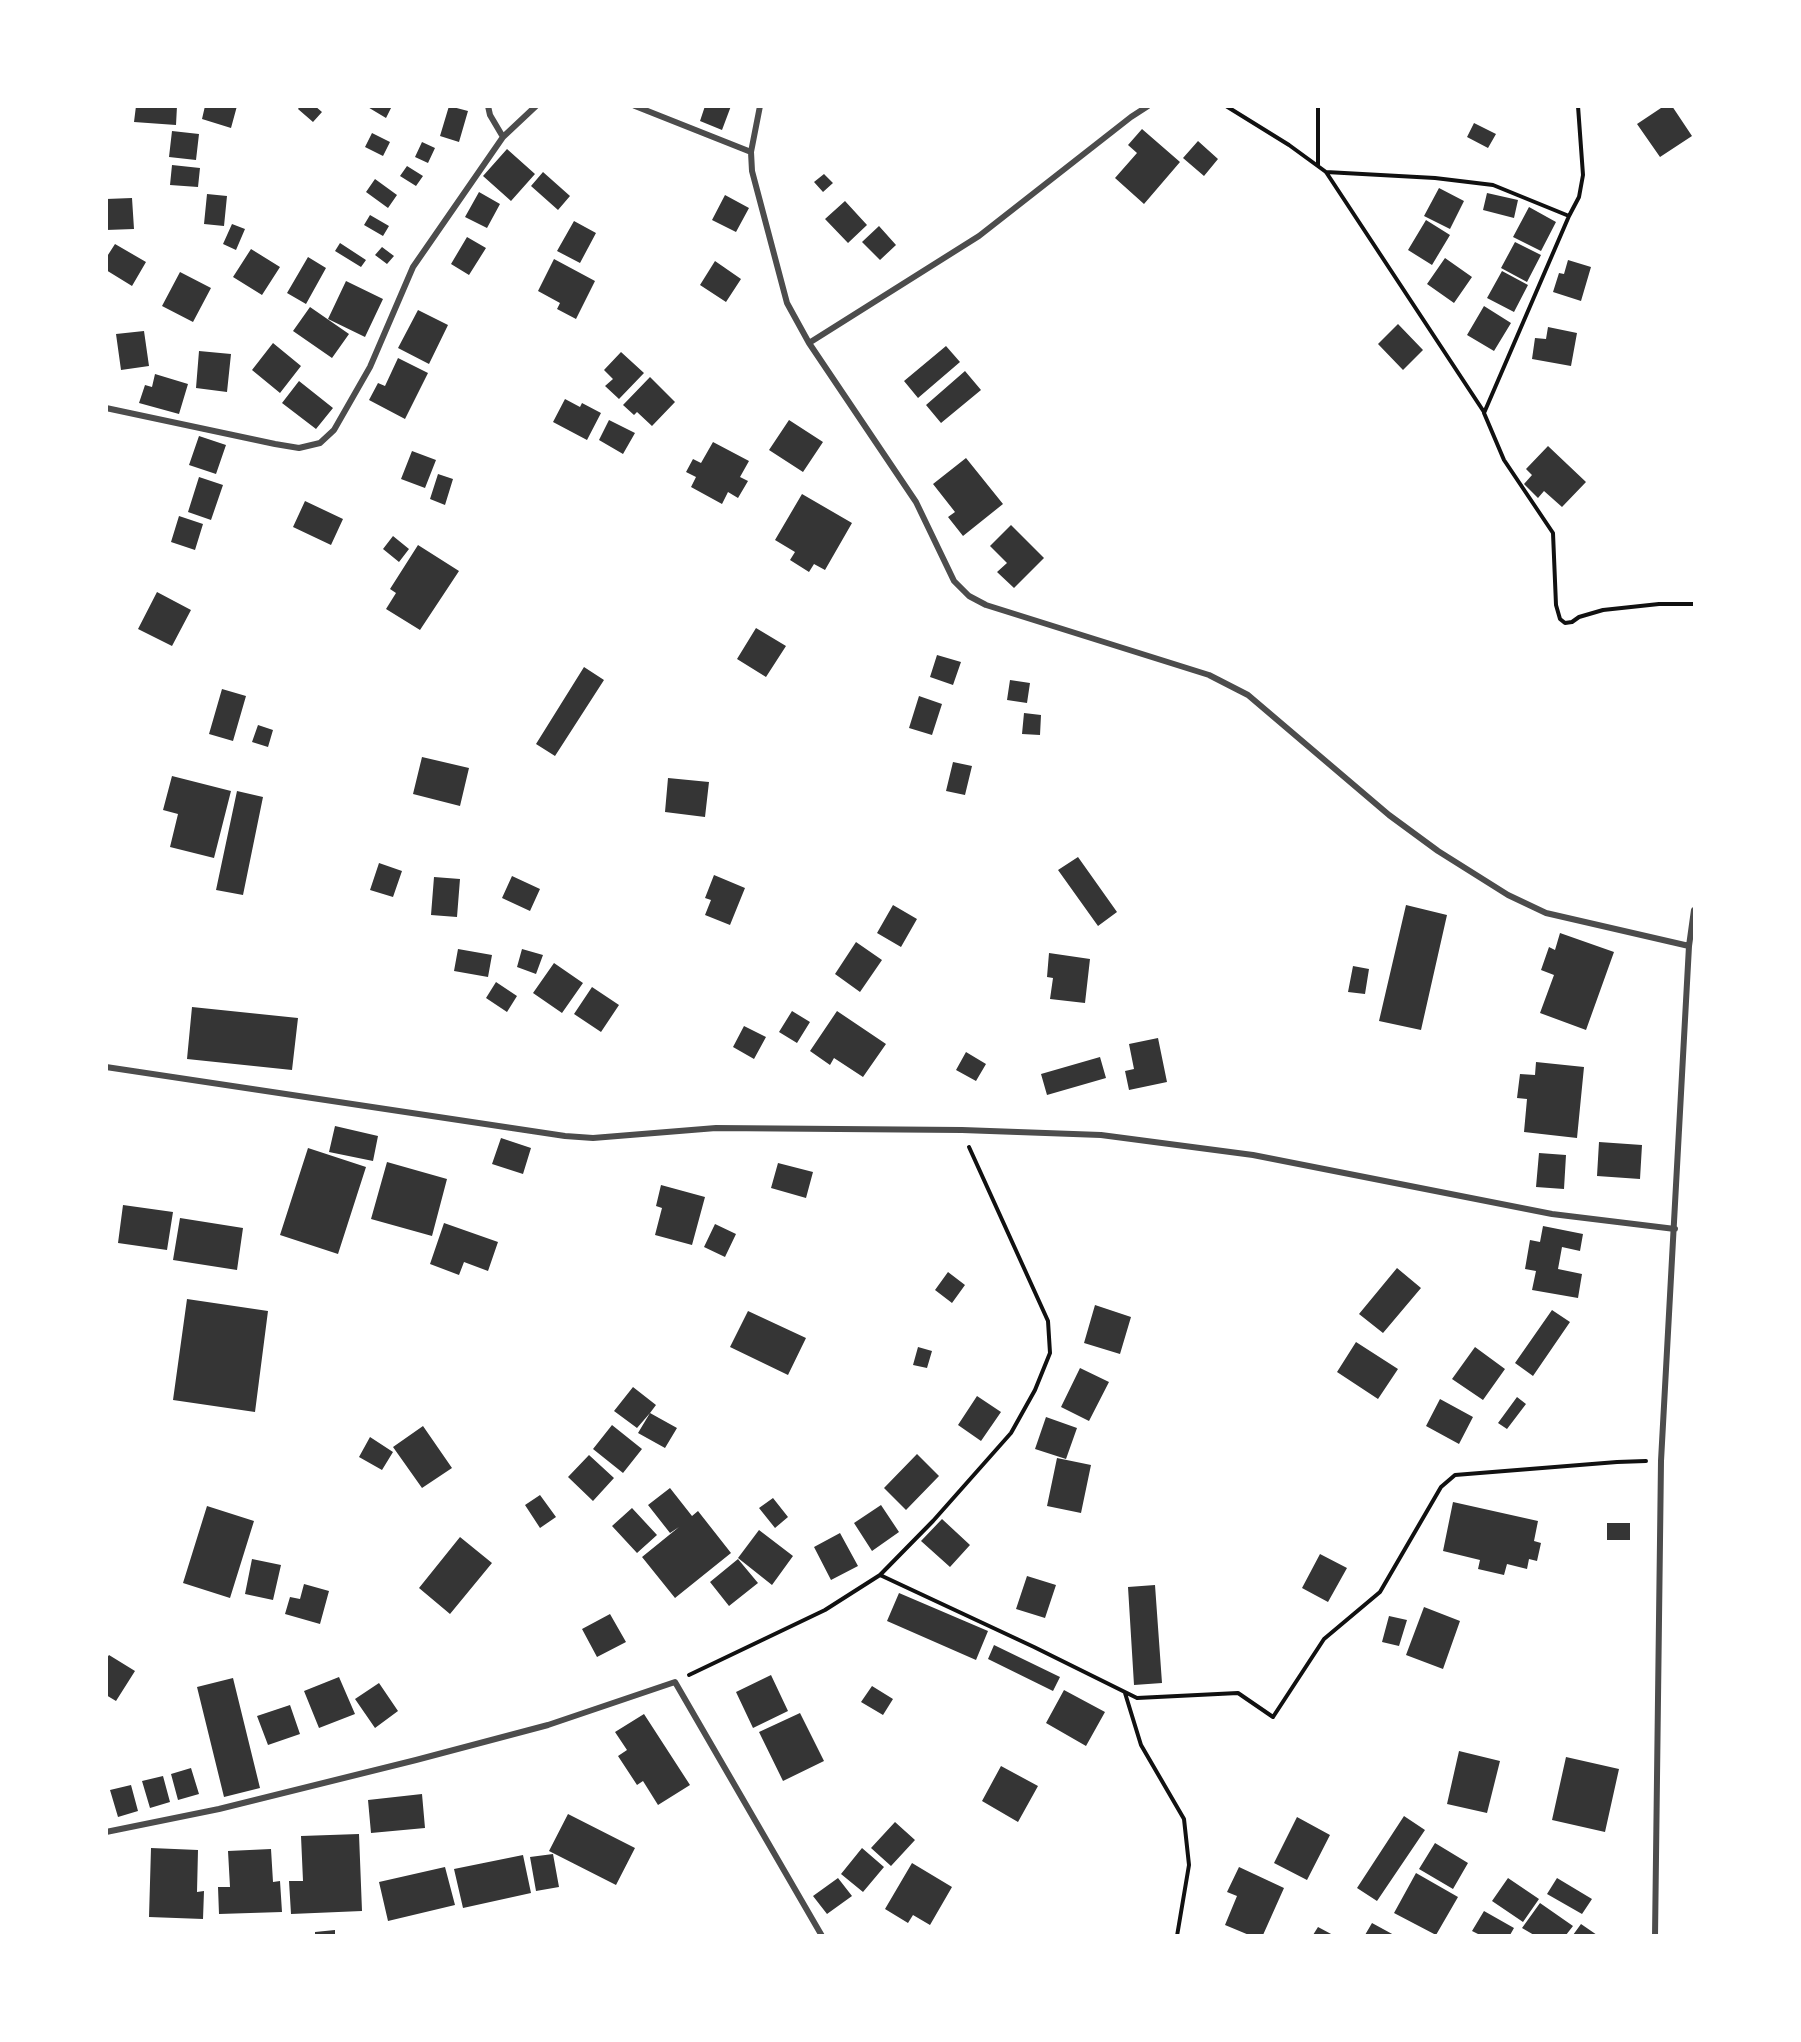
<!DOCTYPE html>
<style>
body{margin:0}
#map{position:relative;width:1801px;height:2042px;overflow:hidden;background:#fff;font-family:"Nunito Sans",sans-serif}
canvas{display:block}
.frame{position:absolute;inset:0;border:108px solid #fff;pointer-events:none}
</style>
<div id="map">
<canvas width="1801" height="2042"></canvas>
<div class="frame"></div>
</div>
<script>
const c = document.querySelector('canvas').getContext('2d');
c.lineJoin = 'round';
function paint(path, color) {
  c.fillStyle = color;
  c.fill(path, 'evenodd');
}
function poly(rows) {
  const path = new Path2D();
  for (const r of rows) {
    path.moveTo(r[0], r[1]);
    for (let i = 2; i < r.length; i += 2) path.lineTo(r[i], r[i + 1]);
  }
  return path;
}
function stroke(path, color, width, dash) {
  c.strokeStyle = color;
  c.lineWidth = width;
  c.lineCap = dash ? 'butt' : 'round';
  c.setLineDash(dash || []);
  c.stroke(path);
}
const building = poly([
 [136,106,177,106,176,125,134,122],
 [205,106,237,106,231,128,202,119],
 [300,106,315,106,322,112,313,122,298,109],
 [366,106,392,106,386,118],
 [449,106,468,111,459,142,440,136],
 [705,106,731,106,722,130,700,121],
 [1664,106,1672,106,1692,136,1660,157,1637,124],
 [1474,123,1496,134,1488,148,1467,137],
 [1142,129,1180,162,1144,204,1115,178,1137,153,1128,145],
 [172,131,199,134,196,160,169,157],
 [372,133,390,142,383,156,365,147],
 [1198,141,1218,159,1204,176,1183,158],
 [422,142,435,148,428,163,415,157],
 [507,149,535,174,511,201,483,176],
 [172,165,200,168,198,187,170,185],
 [407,166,423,176,416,186,400,176],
 [543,172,570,196,558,210,531,186],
 [824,174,833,183,823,192,814,182],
 [375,179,397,195,388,208,366,192],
 [1439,188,1464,201,1450,229,1424,216],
 [479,192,500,204,487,228,465,217],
 [1487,193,1518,200,1514,218,1483,210],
 [207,194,227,196,224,226,204,224],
 [725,195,749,208,736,232,712,220],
 [132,198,134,229,106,230,106,199],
 [845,201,867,225,848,243,825,219],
 [1529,207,1556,222,1541,251,1513,237],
 [370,215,389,226,383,236,364,225],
 [1426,220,1450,235,1432,265,1408,250],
 [574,221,596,233,580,263,557,251],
 [232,224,245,229,236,250,223,244],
 [879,226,896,245,880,260,862,242],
 [467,237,486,248,469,275,451,264],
 [1515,242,1541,255,1527,282,1501,268],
 [340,243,366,260,361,267,335,251],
 [115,244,146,262,132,286,106,270,106,258],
 [382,247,394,256,387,264,375,255],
 [251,249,280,267,262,295,233,277],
 [308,257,326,268,306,304,287,293],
 [1445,258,1472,277,1454,303,1427,284],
 [554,259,595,281,576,319,557,309,560,303,538,291],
 [1568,260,1591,267,1581,301,1553,292,1559,273,1564,274],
 [715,261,741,279,726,302,700,285],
 [1502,271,1528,285,1514,312,1487,298],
 [180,272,211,288,193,322,162,306],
 [346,281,383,299,365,337,328,319],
 [1484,306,1511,323,1494,351,1467,335],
 [310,307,349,334,332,358,293,331],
 [418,310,448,325,429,364,398,348],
 [1398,324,1423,350,1403,370,1378,344],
 [1548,327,1577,333,1571,366,1532,359,1535,338,1546,339],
 [144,331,149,366,121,370,116,334],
 [273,343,301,366,280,393,252,370],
 [946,346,960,362,918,398,904,381],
 [199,351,231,354,227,392,196,388],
 [621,352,644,373,619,399,605,386,613,379,604,370],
 [398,358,428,373,405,419,369,400,378,383,385,386],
 [965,371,981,390,941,423,926,405],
 [155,374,188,384,179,414,139,403,145,385,152,387],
 [650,377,675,402,652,426,637,412,634,415,623,405],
 [299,381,333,408,316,429,282,403],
 [565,399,580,407,582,403,601,413,587,440,553,422],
 [609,420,635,433,623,454,599,440],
 [789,420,823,442,803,472,769,450],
 [199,436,226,445,216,474,189,465],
 [713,442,749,461,740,477,748,481,738,498,728,492,722,504,691,487,696,477,686,472,693,459,701,463],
 [1548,446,1586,482,1562,507,1544,491,1538,498,1524,484,1532,475,1526,469],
 [412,451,436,460,425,488,401,479],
 [966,458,1003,504,963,536,948,517,955,512,933,484],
 [438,474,453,479,445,505,430,499],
 [199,477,223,485,211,520,188,512],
 [802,494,852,523,825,570,814,564,809,572,790,560,795,552,775,540],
 [305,501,343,519,331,545,293,527],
 [179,516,203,524,195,550,171,542],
 [1011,525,1044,558,1014,588,997,572,1007,563,990,546],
 [393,536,409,549,399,562,383,549],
 [418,545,459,571,420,630,386,609,396,593,390,589],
 [157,592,191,610,172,646,138,629],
 [756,628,786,646,766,677,737,659],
 [937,655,961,662,953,685,930,677],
 [584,667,604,680,555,756,536,744],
 [1010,680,1030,683,1027,703,1007,700],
 [222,689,246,696,233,741,209,734],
 [919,696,942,704,932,735,909,728],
 [1024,713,1041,715,1040,735,1022,734],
 [258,725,273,730,268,747,252,742],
 [422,757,469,768,460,806,413,794],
 [953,762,972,766,965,795,946,791],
 [172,776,231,791,214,858,170,847,178,814,163,810],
 [668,778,709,782,705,817,665,812],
 [237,791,263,797,243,895,216,890],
 [1078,857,1117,912,1098,926,1058,870],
 [379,863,402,871,393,897,370,890],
 [714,875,745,888,730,925,705,915,711,900,705,898],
 [512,876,540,889,530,911,502,898],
 [434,877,460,879,457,917,431,915],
 [893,905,917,919,901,947,877,933],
 [1406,905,1447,915,1421,1030,1379,1021],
 [1560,933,1614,952,1586,1030,1540,1013,1554,975,1541,970,1549,947,1555,950],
 [856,942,882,960,860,992,835,974],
 [458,949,492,955,488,977,454,971],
 [522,949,543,955,536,974,517,967],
 [1049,953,1090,959,1085,1003,1050,999,1053,978,1047,977],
 [554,963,583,983,562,1013,533,993],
 [1353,966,1369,969,1365,994,1348,992],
 [496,982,517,996,507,1012,486,998],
 [592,987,619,1005,601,1032,574,1014],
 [192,1007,298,1018,292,1070,187,1059],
 [792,1011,810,1022,797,1043,779,1032],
 [837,1011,886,1044,863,1077,834,1058,830,1065,810,1051],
 [744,1026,766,1037,754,1059,733,1047],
 [1158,1038,1167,1082,1129,1090,1125,1071,1134,1069,1129,1044],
 [966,1052,986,1064,976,1081,956,1070],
 [1100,1057,1106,1078,1047,1095,1041,1074],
 [1536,1062,1584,1067,1577,1138,1524,1132,1527,1099,1517,1098,1520,1074,1535,1075],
 [335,1126,378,1136,373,1161,329,1152],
 [501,1138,531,1148,523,1174,492,1164],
 [1599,1142,1642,1145,1640,1179,1597,1176],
 [308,1148,366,1167,338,1254,280,1235],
 [1539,1153,1566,1155,1564,1189,1536,1187],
 [387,1162,447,1179,432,1236,371,1219],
 [778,1163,813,1172,806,1198,771,1188],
 [661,1185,705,1197,692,1245,655,1235,662,1208,656,1206],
 [123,1205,173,1212,167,1250,118,1243],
 [180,1218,243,1228,237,1270,173,1260],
 [444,1223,498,1242,488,1271,464,1262,459,1275,430,1264],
 [715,1224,736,1234,725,1257,704,1247],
 [1543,1226,1583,1234,1580,1251,1562,1247,1558,1269,1582,1274,1578,1298,1532,1290,1536,1271,1525,1269,1530,1240,1540,1242],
 [1397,1268,1421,1288,1383,1333,1359,1314],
 [948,1272,965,1285,952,1303,935,1290],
 [187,1299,268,1311,255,1412,173,1400],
 [1095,1305,1131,1317,1120,1354,1084,1343],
 [1552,1310,1570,1322,1533,1376,1515,1363],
 [748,1311,806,1338,788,1375,730,1347],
 [1356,1342,1398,1369,1378,1399,1337,1372],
 [918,1347,932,1351,927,1368,913,1365],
 [1475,1347,1505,1369,1483,1400,1452,1379],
 [1080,1368,1109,1382,1089,1421,1061,1407],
 [633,1387,656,1405,650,1413,677,1428,665,1448,638,1433,650,1413,637,1428,614,1411],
 [977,1396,1001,1412,981,1441,958,1425],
 [1517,1397,1526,1404,1507,1429,1498,1423],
 [1440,1399,1473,1417,1459,1444,1426,1426],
 [1046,1417,1077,1428,1066,1459,1035,1449],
 [612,1425,642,1449,623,1473,593,1449],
 [423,1426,452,1468,422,1488,393,1447],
 [370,1437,393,1452,382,1470,359,1457],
 [917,1454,939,1476,906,1510,884,1488],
 [589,1455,614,1478,593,1501,568,1477],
 [1057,1458,1091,1465,1081,1513,1047,1506],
 [670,1488,692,1516,698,1511,731,1553,675,1598,642,1557,679,1527,670,1533,648,1505],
 [540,1495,556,1517,540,1528,525,1505],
 [773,1498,788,1517,775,1528,759,1508],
 [1453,1502,1538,1521,1534,1541,1541,1543,1537,1561,1529,1559,1527,1569,1507,1564,1504,1575,1478,1569,1480,1560,1443,1551],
 [881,1505,899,1532,872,1551,854,1523],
 [207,1506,254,1521,230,1598,183,1583],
 [632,1508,657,1535,637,1553,612,1526],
 [942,1519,970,1545,950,1567,921,1541],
 [1607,1523,1630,1523,1630,1540,1607,1540],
 [759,1530,793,1556,772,1585,738,1558],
 [840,1533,858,1566,831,1580,814,1547],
 [460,1537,492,1563,450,1614,419,1588],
 [1320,1554,1347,1568,1328,1602,1302,1588],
 [252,1559,281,1565,273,1600,245,1594],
 [738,1559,758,1583,729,1606,710,1582],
 [1027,1576,1056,1585,1045,1618,1016,1609],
 [304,1584,329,1591,320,1624,285,1614,290,1597,300,1599],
 [1155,1585,1162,1683,1134,1685,1128,1587],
 [899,1593,988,1631,976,1660,887,1621],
 [1424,1607,1460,1621,1443,1669,1406,1655],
 [610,1614,626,1642,597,1657,582,1629],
 [1389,1616,1407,1620,1399,1646,1382,1642],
 [994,1645,1060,1677,1053,1691,988,1659],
 [109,1655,135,1671,116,1701,106,1695,106,1659],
 [771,1675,788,1711,753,1728,736,1692],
 [339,1677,355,1714,319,1728,304,1691],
 [233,1678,260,1788,224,1797,197,1687],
 [379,1683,398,1711,375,1728,355,1699],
 [872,1686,893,1699,883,1715,861,1702],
 [1064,1690,1105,1712,1086,1746,1046,1723],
 [290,1705,300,1734,268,1745,257,1716],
 [800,1713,824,1761,783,1781,759,1732],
 [644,1714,690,1785,658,1805,643,1781,637,1785,618,1756,627,1750,615,1732],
 [1459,1751,1500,1761,1487,1813,1447,1804],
 [1566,1757,1619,1769,1605,1832,1552,1820],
 [1001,1766,1038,1786,1018,1822,982,1801],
 [191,1768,199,1794,178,1800,171,1774],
 [163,1776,170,1802,150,1808,142,1781],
 [131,1785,138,1811,118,1817,110,1790],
 [422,1794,425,1828,371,1833,368,1800],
 [568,1814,635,1848,616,1885,549,1851],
 [1404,1816,1425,1830,1377,1901,1357,1888],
 [1297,1817,1330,1835,1307,1880,1274,1863],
 [895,1822,915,1840,891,1866,871,1848],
 [359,1834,362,1911,291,1914,289,1881,303,1881,301,1836],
 [1435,1843,1468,1863,1453,1889,1419,1869],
 [151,1848,198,1850,197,1892,204,1891,203,1919,149,1917],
 [862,1848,884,1867,863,1892,841,1874],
 [271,1849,273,1882,280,1881,282,1912,219,1914,218,1887,230,1887,228,1851],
 [553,1854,559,1887,536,1891,530,1857],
 [523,1855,531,1893,463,1908,454,1869],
 [912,1863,952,1887,930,1925,913,1915,908,1923,885,1909],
 [445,1867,455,1905,388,1921,379,1882],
 [1239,1867,1284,1888,1263,1935,1249,1935,1225,1925,1237,1896,1227,1892],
 [1416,1873,1458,1897,1436,1935,1394,1913],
 [838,1878,852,1896,827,1914,813,1896],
 [1508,1878,1539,1899,1523,1922,1492,1901],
 [1557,1878,1592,1899,1582,1914,1547,1894],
 [1540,1903,1573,1926,1566,1935,1534,1935,1522,1928],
 [1484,1911,1514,1928,1510,1935,1480,1935,1472,1931],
 [1372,1923,1394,1935,1365,1935],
 [1581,1924,1597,1935,1573,1935],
 [1318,1927,1333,1935,1313,1935],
 [335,1930,335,1935,315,1935,315,1932]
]);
const path = poly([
 [1226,106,1289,145,1326,172,1484,412],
 [1578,106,1583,175,1579,197,1569,216,1484,413,1504,460,1553,533,1556,605,1560,619,1565,623,1572,622,1579,617,1603,610,1659,604,1694,604],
 [1318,166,1318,106],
 [1326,172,1435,178,1493,185,1569,216],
 [880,1575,1034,1647,1137,1698,1238,1693,1273,1717,1324,1639,1380,1592,1441,1487,1455,1475,1617,1462,1646,1461],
 [689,1675,825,1610,880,1575,933,1521,1011,1433,1035,1390,1050,1353,1048,1321,969,1147],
 [1125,1693,1141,1745,1184,1819,1189,1865,1177,1936],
 [874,1936,883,1936]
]);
const minor = poly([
 [488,106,490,115,503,137],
 [635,106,751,152],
 [760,106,751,152,752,171,787,303,809,343,916,502,954,581,969,596,986,605,1209,675,1248,695,1389,815,1438,851,1508,895,1546,913,1689,946],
 [809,343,979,236,1131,117,1148,106],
 [106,408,275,444,299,448,320,443,334,430,370,367,413,267,503,137,536,106],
 [106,1067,565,1136,593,1138,716,1128,962,1130,1101,1135,1253,1155,1552,1214,1675,1229],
 [106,1832,219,1809,416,1760,548,1725,675,1682,822,1936],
 [1655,1936,1661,1461,1689,946,1694,910]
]);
paint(building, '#353535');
stroke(path, '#111', 4);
stroke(minor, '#4c4c4c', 6);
</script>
